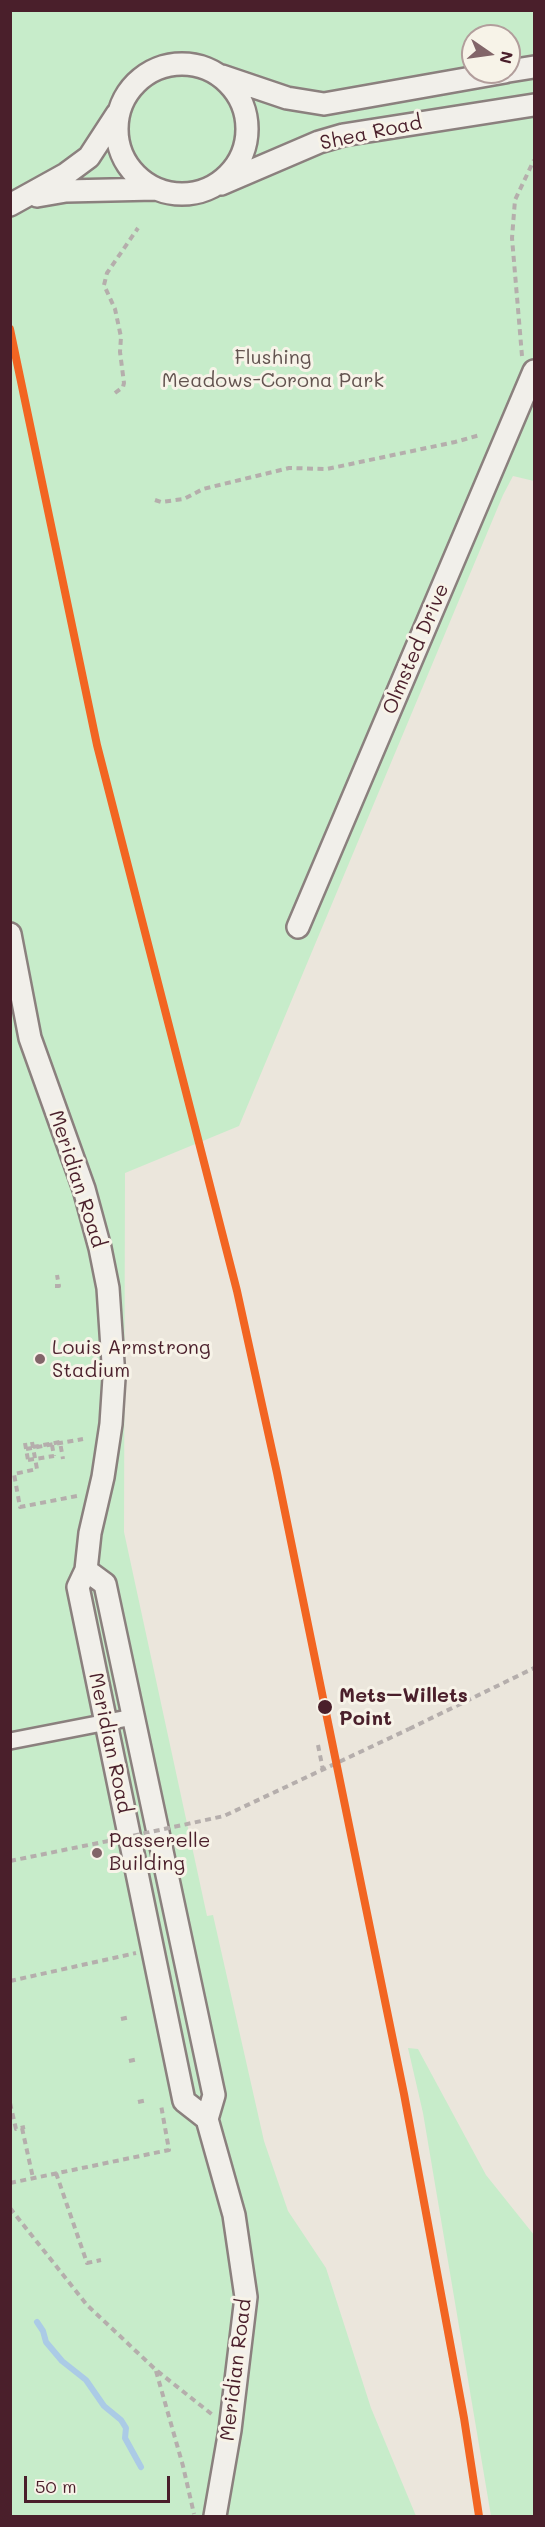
<!DOCTYPE html>
<meta charset="utf-8">
<style>
body{margin:0}
#map{position:relative;width:545px;height:2527px;overflow:hidden;background:#ebe6dc;font-family:Mali,sans-serif}
canvas{display:block}
.frame{position:absolute;inset:0;border:12px solid #4a1f2b;pointer-events:none}
.north{position:absolute;left:461px;top:24px;width:60px;height:60px;box-sizing:border-box;background:#f7f3e8;border:2px solid #b29e9c;border-radius:50%;rotate:103deg;font-size:16px;font-weight:700;line-height:24px;text-align:center;color:#4a1f2b}
.north::after{content:'';display:block;margin:auto;width:21px;height:27px;background:#826569;clip-path:polygon(50% 0,100% 100%,50% 72%,0 100%)}
.scale{position:absolute;left:24px;top:2476px;width:146px;height:27px;box-sizing:border-box;border:3px solid #4a1f2b;border-top:0;padding-left:8px;font-size:18px;line-height:21px;white-space:nowrap;color:#4a1f2b;-webkit-text-stroke:4px #f7f3e8;paint-order:stroke}
</style>
<div id="map">
<canvas width="545" height="2527"></canvas>
<div class="frame"></div>
<div class="north">N</div>
<div class="scale">50 m</div>
</div>
<script>
const c = document.querySelector('canvas').getContext('2d');
c.lineJoin = 'round';
function paint(path, color) {
  c.fillStyle = color;
  c.fill(path, 'evenodd');
}
function poly(rows) {
  const path = new Path2D();
  for (const r of rows) {
    if (r.length === 3) {
      path.moveTo(r[0] + r[2], r[1]);
      path.arc(r[0], r[1], r[2], 0, 2 * Math.PI);
      continue;
    }
    path.moveTo(r[0], r[1]);
    for (let i = 2; i < r.length; i += 2) path.lineTo(r[i], r[i + 1]);
  }
  return path;
}
function stroke(path, color, width, dash) {
  c.strokeStyle = color;
  c.lineWidth = width;
  c.lineCap = dash ? 'butt' : 'round';
  c.setLineDash(dash || []);
  c.stroke(path);
}
function write(font, color, halo, rows, align = 'center') {
  c.font = font + ' Mali,sans-serif';
  c.lineWidth = 6;
  c.setLineDash([]);
  c.textBaseline = 'middle';
  c.strokeStyle = halo;
  c.fillStyle = color;
  for (const [text, x, y, turn = 0] of rows) {
    c.save();
    c.translate(x, y);
    c.rotate((+turn || 0) * Math.PI / 180);
    c.textAlign = isNaN(turn) ? turn : align;
    if (halo) c.strokeText(text, 0, 0);
    c.fillText(text, 0, 0);
    c.restore();
  }
}
const green = poly([
 [11,11,534,11,534,481,513,476,503,495,239,1126,125,1173,124,1532,207,1916,213,1915,264,2141,288,2211,326,2268,371,2408,416,2516,11,2516],
 [473,36,509,36,509,72,473,72],
 [408,2048,418,2049,486,2175,534,2235,534,2516,491,2516,423,2113]
]);
const stream = poly([
 [37,2322,43,2331,46,2342,62,2361,86,2380,104,2406,121,2420,126,2428,125,2438,141,2467]
]);
const path = poly([
 [522,356,512,238,515,200,534,160],
 [115,393,123,387,124,383,120,352,121,337,115,309,104,285,107,273,138,228],
 [155,500,161,502,184,499,203,489,289,468,327,469,455,442,480,435],
 [55,1286,59,1286,57,1275],
 [32,1442,37,1469,14,1474,20,1507,77,1496],
 [25,1443,28,1460],
 [52,1445,54,1456],
 [33,1447,60,1442,63,1459],
 [409,1729,534,1668],
 [318,1745,323,1770],
 [10,1861,113,1840],
 [10,1981,136,1953],
 [121,2019,130,2017],
 [129,2061,138,2059],
 [138,2102,147,2100],
 [10,2103,16,2129,25,2127],
 [22,2128,33,2178],
 [56,2173,87,2263,101,2260],
 [10,2183,169,2150,161,2105],
 [10,2208,87,2305,156,2370,214,2416],
 [156,2371,183,2466,194,2514]
]);
const pedestrian = poly([
 [10,1741,133,1717]
]);
const minor = poly([
 [182,129,65],
 [509,71,534,67],
 [222,76,287,98,324,104,505,72],
 [221,184,319,142,343,135,534,105],
 [37,196,66,191,155,189],
 [10,205,66,174,89,157,117,114],
 [298,927,534,371],
 [10,934,30,1038,84,1189,100,1248,108,1288,114,1378,111,1424,103,1477,90,1533,86,1570,78,1587,184,2101,207,2119],
 [86,1570,105,1584,214,2095,207,2119,234,2215,246,2297,230,2430,215,2516]
]);
const pathBridge = poly([
 [26,1449,83,1439],
 [28,1460,54,1456],
 [123,1838,224,1816,409,1729]
]);
const rail1 = poly([
 [10,329,97,745,237,1291,277,1473,404,2094,464,2418,479,2516]
]);
const markers = [
 [40,1359,6,"#826569"],
 [325,1707,8,"#4a1f2b"],
 [97,1853,6,"#826569"]
];
const streetNames = [
 ["Shea Road",371,133,-12],
 ["Olmsted Drive",416,649,-67],
 ["Meridian Road",77,1179,72],
 ["Meridian Road",110,1743,78],
 ["Meridian Road",236,2370,-83]
];
const parkNames = [
 ["Flushing",273,358],
 ["Meadows-Corona Park",273,381]
];
const poiNames = [
 ["Louis Armstrong",52,1348],
 ["Stadium",52,1371],
 ["Passerelle",109,1841],
 ["Building",109,1864]
];
const stopNames = [
 ["Mets–Willets",339,1696],
 ["Point",339,1719]
];
paint(green, '#c7ecca');
stroke(stream, '#abcbe6', 6);
stroke(pedestrian, '#8b807e', 20);
stroke(minor, '#8b807e', 26);
stroke(path, '#b5aeac', 4, [6, 4.5]);
stroke(pedestrian, '#f1efea', 15);
stroke(minor, '#f1efea', 21);
stroke(pathBridge, '#b5aeac', 4, [6, 4.5]);
stroke(rail1, '#f26522', 8);
for (const [x, y, r, color] of markers) {
  const dot = new Path2D();
  dot.arc(x, y, r, 0, 2 * Math.PI);
  c.fillStyle = color;
  c.fill(dot);
  stroke(dot, '#f7f3e8', 2);
}
write('20px', '#4a1f2b', '#f7f3e8', streetNames);
write('20px', '#62534f', '#f7f3e8', parkNames);
write('20px', '#4a1f2b', '#f7f3e8', poiNames, 'left');
write('bold 20px', '#4a1f2b', '#f7f3e8', stopNames, 'left');
</script>
